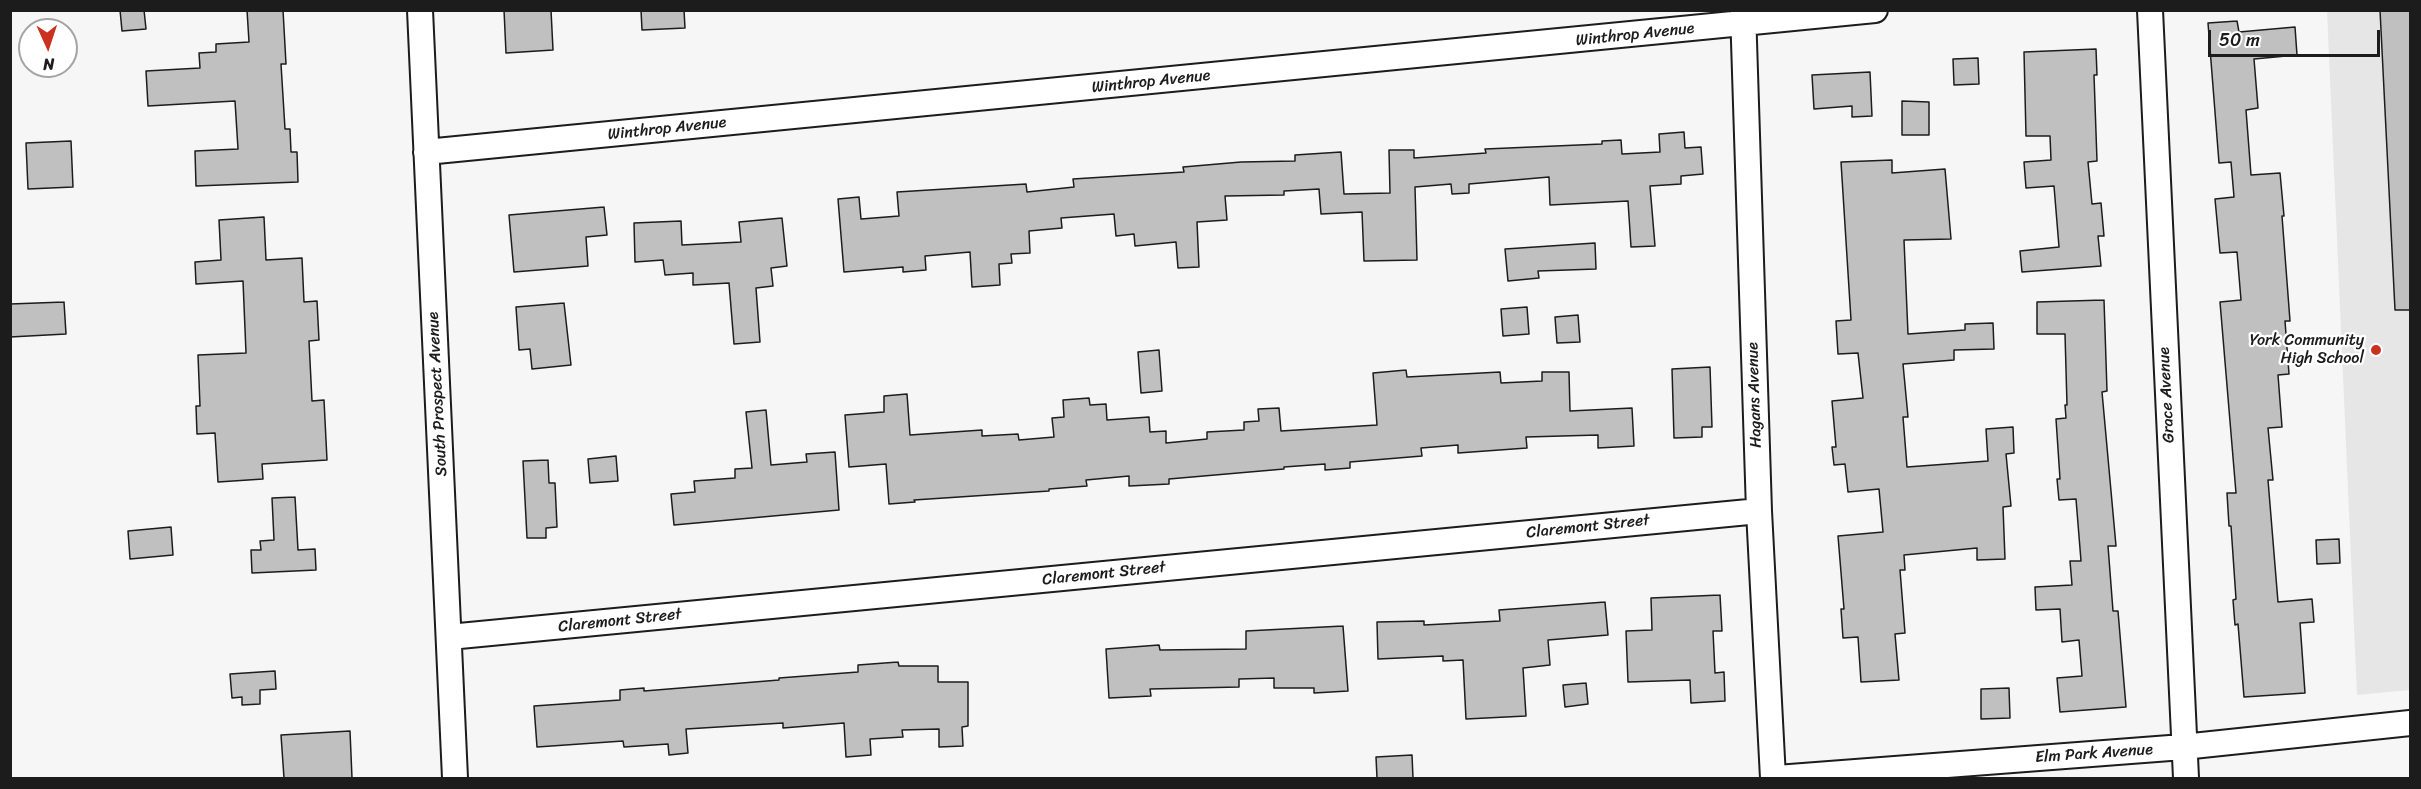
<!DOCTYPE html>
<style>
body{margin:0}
#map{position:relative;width:2421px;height:789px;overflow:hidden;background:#f6f6f6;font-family:Sriracha,sans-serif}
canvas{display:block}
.frame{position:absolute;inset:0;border:12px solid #1c1c1c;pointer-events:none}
.north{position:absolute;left:18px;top:18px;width:60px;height:60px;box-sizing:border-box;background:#fff;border:2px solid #a4a4a4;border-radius:50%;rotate:177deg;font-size:16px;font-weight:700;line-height:24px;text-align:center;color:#1c1c1c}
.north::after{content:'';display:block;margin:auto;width:21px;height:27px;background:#c8321e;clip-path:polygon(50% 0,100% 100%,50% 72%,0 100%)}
.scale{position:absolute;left:2208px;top:30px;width:172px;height:27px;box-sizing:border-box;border:3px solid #1c1c1c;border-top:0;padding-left:8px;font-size:18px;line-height:21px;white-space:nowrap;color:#1c1c1c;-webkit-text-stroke:4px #fff;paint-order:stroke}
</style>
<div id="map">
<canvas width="2421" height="789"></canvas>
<div class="frame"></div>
<div class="north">N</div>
<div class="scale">50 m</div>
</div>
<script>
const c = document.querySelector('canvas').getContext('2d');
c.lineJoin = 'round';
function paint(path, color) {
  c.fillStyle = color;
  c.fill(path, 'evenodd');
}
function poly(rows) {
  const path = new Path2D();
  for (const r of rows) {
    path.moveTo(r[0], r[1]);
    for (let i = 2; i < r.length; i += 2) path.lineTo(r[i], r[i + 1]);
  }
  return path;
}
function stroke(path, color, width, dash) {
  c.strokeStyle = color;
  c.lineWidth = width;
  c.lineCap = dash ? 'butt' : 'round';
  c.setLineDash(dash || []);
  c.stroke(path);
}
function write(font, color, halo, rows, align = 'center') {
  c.font = font + ' Sriracha,sans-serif';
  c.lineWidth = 4.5;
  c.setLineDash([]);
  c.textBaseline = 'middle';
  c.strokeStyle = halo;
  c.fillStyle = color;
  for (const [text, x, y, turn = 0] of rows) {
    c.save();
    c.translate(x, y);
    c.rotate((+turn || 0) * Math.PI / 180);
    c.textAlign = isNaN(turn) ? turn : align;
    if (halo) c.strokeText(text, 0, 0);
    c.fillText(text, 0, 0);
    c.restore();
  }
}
const built = poly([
 [2327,11,2410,11,2410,690,2357,695]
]);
const building = poly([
 [120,10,144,10,146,29,122,31,120,10],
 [247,10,283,10,286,64,281,64,285,129,290,129,291,152,297,152,298,182,196,186,195,151,238,149,235,101,148,106,146,71,200,68,199,53,216,52,216,44,249,42,247,10],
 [504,10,551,10,553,50,506,53,504,10],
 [641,10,684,10,685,28,642,30,641,10],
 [2380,10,2410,10,2410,310,2395,310,2380,10],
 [2237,21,2239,32,2295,27,2297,55,2254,59,2258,108,2246,110,2251,175,2280,173,2284,216,2282,216,2290,321,2285,321,2289,374,2278,375,2282,427,2268,428,2273,480,2268,480,2278,602,2312,599,2314,622,2300,623,2305,693,2244,697,2238,624,2235,625,2233,600,2236,599,2231,526,2229,526,2227,493,2236,493,2220,302,2241,300,2237,252,2220,253,2215,199,2234,197,2231,162,2219,163,2208,23,2237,21],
 [2096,49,2097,75,2094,75,2097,161,2088,162,2092,204,2101,203,2104,236,2098,236,2101,266,2022,272,2020,251,2059,247,2054,186,2026,188,2024,162,2051,160,2050,136,2026,136,2024,52,2096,49],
 [1978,58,1979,84,1954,85,1953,59,1978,58],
 [1870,72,1872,116,1852,117,1852,106,1814,109,1812,75,1870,72],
 [1902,101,1929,102,1929,135,1902,135,1902,101],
 [1684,132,1685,148,1701,147,1703,174,1681,176,1681,184,1650,186,1655,246,1631,247,1628,201,1550,205,1549,177,1469,184,1469,193,1452,194,1451,184,1415,187,1417,260,1364,261,1362,212,1321,214,1319,189,1284,191,1284,195,1225,196,1227,220,1197,222,1199,267,1178,268,1176,242,1135,246,1134,234,1116,236,1114,214,1061,218,1062,228,1029,231,1030,253,1011,254,1012,263,999,264,1000,285,972,287,970,252,925,256,926,270,903,272,903,267,844,272,838,199,859,197,861,219,899,216,897,192,1026,184,1027,192,1074,187,1073,179,1184,172,1183,167,1241,162,1295,161,1295,155,1341,152,1344,194,1390,193,1389,150,1414,150,1414,158,1486,153,1485,149,1602,144,1602,141,1621,140,1622,154,1660,152,1659,134,1684,132],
 [71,141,73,187,28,189,26,143,71,141],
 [1892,160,1892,173,1945,169,1951,239,1904,240,1908,334,1965,330,1965,324,1993,323,1994,349,1954,350,1954,360,1903,364,1908,417,1903,417,1907,467,1988,461,1986,429,2013,427,2014,453,2006,454,2011,506,2003,507,2005,559,1977,560,1977,548,1904,555,1905,570,1900,570,1905,633,1895,634,1899,680,1861,682,1858,637,1843,638,1841,609,1844,609,1838,536,1883,532,1879,489,1848,492,1845,464,1834,465,1832,447,1836,447,1832,401,1863,398,1858,353,1838,354,1836,321,1851,320,1841,162,1892,160],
 [604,207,607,235,586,237,588,266,514,272,509,215,604,207],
 [264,217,266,260,302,258,304,302,317,301,319,340,309,341,312,401,324,400,327,460,262,464,263,479,218,482,215,433,197,434,196,406,200,406,198,355,246,353,243,281,196,284,195,262,221,260,219,220,264,217],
 [782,218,787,266,771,268,773,286,756,288,760,342,734,344,729,283,693,285,693,273,665,275,663,260,635,262,634,223,681,221,682,245,741,242,739,222,782,218],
 [1595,243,1596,269,1538,271,1539,278,1508,281,1505,249,1595,243],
 [2104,300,2107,391,2102,392,2116,546,2108,546,2113,611,2118,611,2126,707,2060,712,2057,678,2082,676,2079,640,2062,642,2060,609,2036,610,2035,587,2072,585,2070,561,2081,561,2076,499,2059,500,2057,479,2060,479,2056,419,2066,418,2065,405,2067,405,2065,334,2037,334,2037,302,2104,300],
 [64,302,66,334,10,337,10,304,64,302],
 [564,303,571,365,532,369,530,349,519,350,516,307,564,303],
 [1527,307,1529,334,1503,336,1501,309,1527,307],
 [1578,315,1580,342,1557,343,1555,317,1578,315],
 [1159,350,1162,391,1141,393,1138,352,1159,350],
 [1710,367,1712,427,1702,427,1702,437,1674,438,1672,369,1710,367],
 [1406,370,1407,377,1500,372,1501,383,1542,381,1542,372,1569,372,1570,411,1632,408,1634,446,1598,448,1598,435,1526,437,1527,448,1458,453,1458,445,1421,448,1422,456,1350,462,1350,468,1325,470,1325,464,1284,467,1284,469,1169,479,1169,484,1129,486,1129,476,1086,480,1087,486,1049,489,1049,491,914,500,915,502,889,504,886,464,849,467,845,415,884,412,884,396,907,394,910,435,982,430,982,436,1018,434,1019,440,1054,437,1052,418,1064,417,1063,400,1089,398,1090,405,1106,404,1107,420,1149,417,1150,432,1166,431,1166,443,1207,439,1207,432,1244,430,1244,422,1259,421,1258,409,1279,408,1281,431,1377,425,1373,373,1406,370],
 [766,410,771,465,807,462,806,454,835,452,839,510,674,525,671,494,695,492,694,481,735,478,735,469,752,468,746,412,766,410],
 [616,456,618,481,590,483,588,459,616,456],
 [548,460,549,483,555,483,557,527,546,528,546,538,527,538,523,461,548,460],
 [295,497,298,550,315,549,316,570,252,573,251,550,261,550,260,541,274,540,272,498,295,497],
 [171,527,173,555,130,559,128,531,171,527],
 [2339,539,2340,563,2317,564,2316,540,2339,539],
 [1720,595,1722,631,1713,631,1715,673,1724,672,1725,701,1691,703,1690,680,1628,682,1626,631,1652,630,1651,598,1720,595],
 [1605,602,1608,635,1548,640,1550,665,1523,668,1526,716,1466,719,1463,660,1443,661,1443,656,1378,659,1377,622,1424,621,1424,625,1500,621,1499,610,1605,602],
 [1343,626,1348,691,1314,693,1314,688,1274,688,1274,678,1239,679,1239,687,1150,689,1151,696,1109,698,1106,649,1159,645,1160,650,1246,649,1246,631,1343,626],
 [898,662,899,666,938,666,938,682,968,682,968,726,962,727,963,746,939,747,939,729,902,730,903,737,870,739,871,755,846,757,844,723,783,728,783,723,686,729,688,753,669,755,668,744,624,747,623,741,537,747,534,706,620,700,620,690,644,688,644,691,779,680,779,678,858,672,858,665,898,662],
 [275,671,276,689,260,690,260,704,242,705,242,697,232,698,230,674,275,671],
 [1586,683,1588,704,1565,707,1563,685,1586,683],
 [2009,688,2010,718,1981,719,1981,689,2009,688],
 [350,731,352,778,284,778,281,735,350,731],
 [1412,755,1413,778,1377,778,1376,757,1412,755]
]);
const street = poly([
 [420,10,455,778],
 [1743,10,1759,511,1773,778],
 [2150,10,2186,778],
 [426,152,1875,10],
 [449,637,1759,511],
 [1777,778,2183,747,2410,723]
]);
const markers = [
 [2376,350,6,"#c8321e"]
];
const streetNames = [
 ["Winthrop Avenue",1635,35,-6],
 ["Winthrop Avenue",1151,82,-6],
 ["Winthrop Avenue",667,129,-6],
 ["South Prospect Avenue",438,394,-93],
 ["Hagans Avenue",1755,395,-92],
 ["Grace Avenue",2167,395,-93],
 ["Claremont Street",1588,527,-6],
 ["Claremont Street",1104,574,-6],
 ["Claremont Street",620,621,-6],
 ["Elm Park Avenue",2094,754,-4]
];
const poiNames = [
 ["York Community",2364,341],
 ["High School",2364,359]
];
paint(built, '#e6e6e6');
paint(building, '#c0c0c0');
stroke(building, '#1c1c1c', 1.5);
stroke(street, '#1c1c1c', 28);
stroke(street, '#fff', 24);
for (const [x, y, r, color] of markers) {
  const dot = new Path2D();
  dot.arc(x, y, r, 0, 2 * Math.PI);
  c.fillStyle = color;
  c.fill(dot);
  stroke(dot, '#fff', 2);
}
write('16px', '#1c1c1c', '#fff', streetNames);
write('16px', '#1c1c1c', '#fff', poiNames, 'right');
</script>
